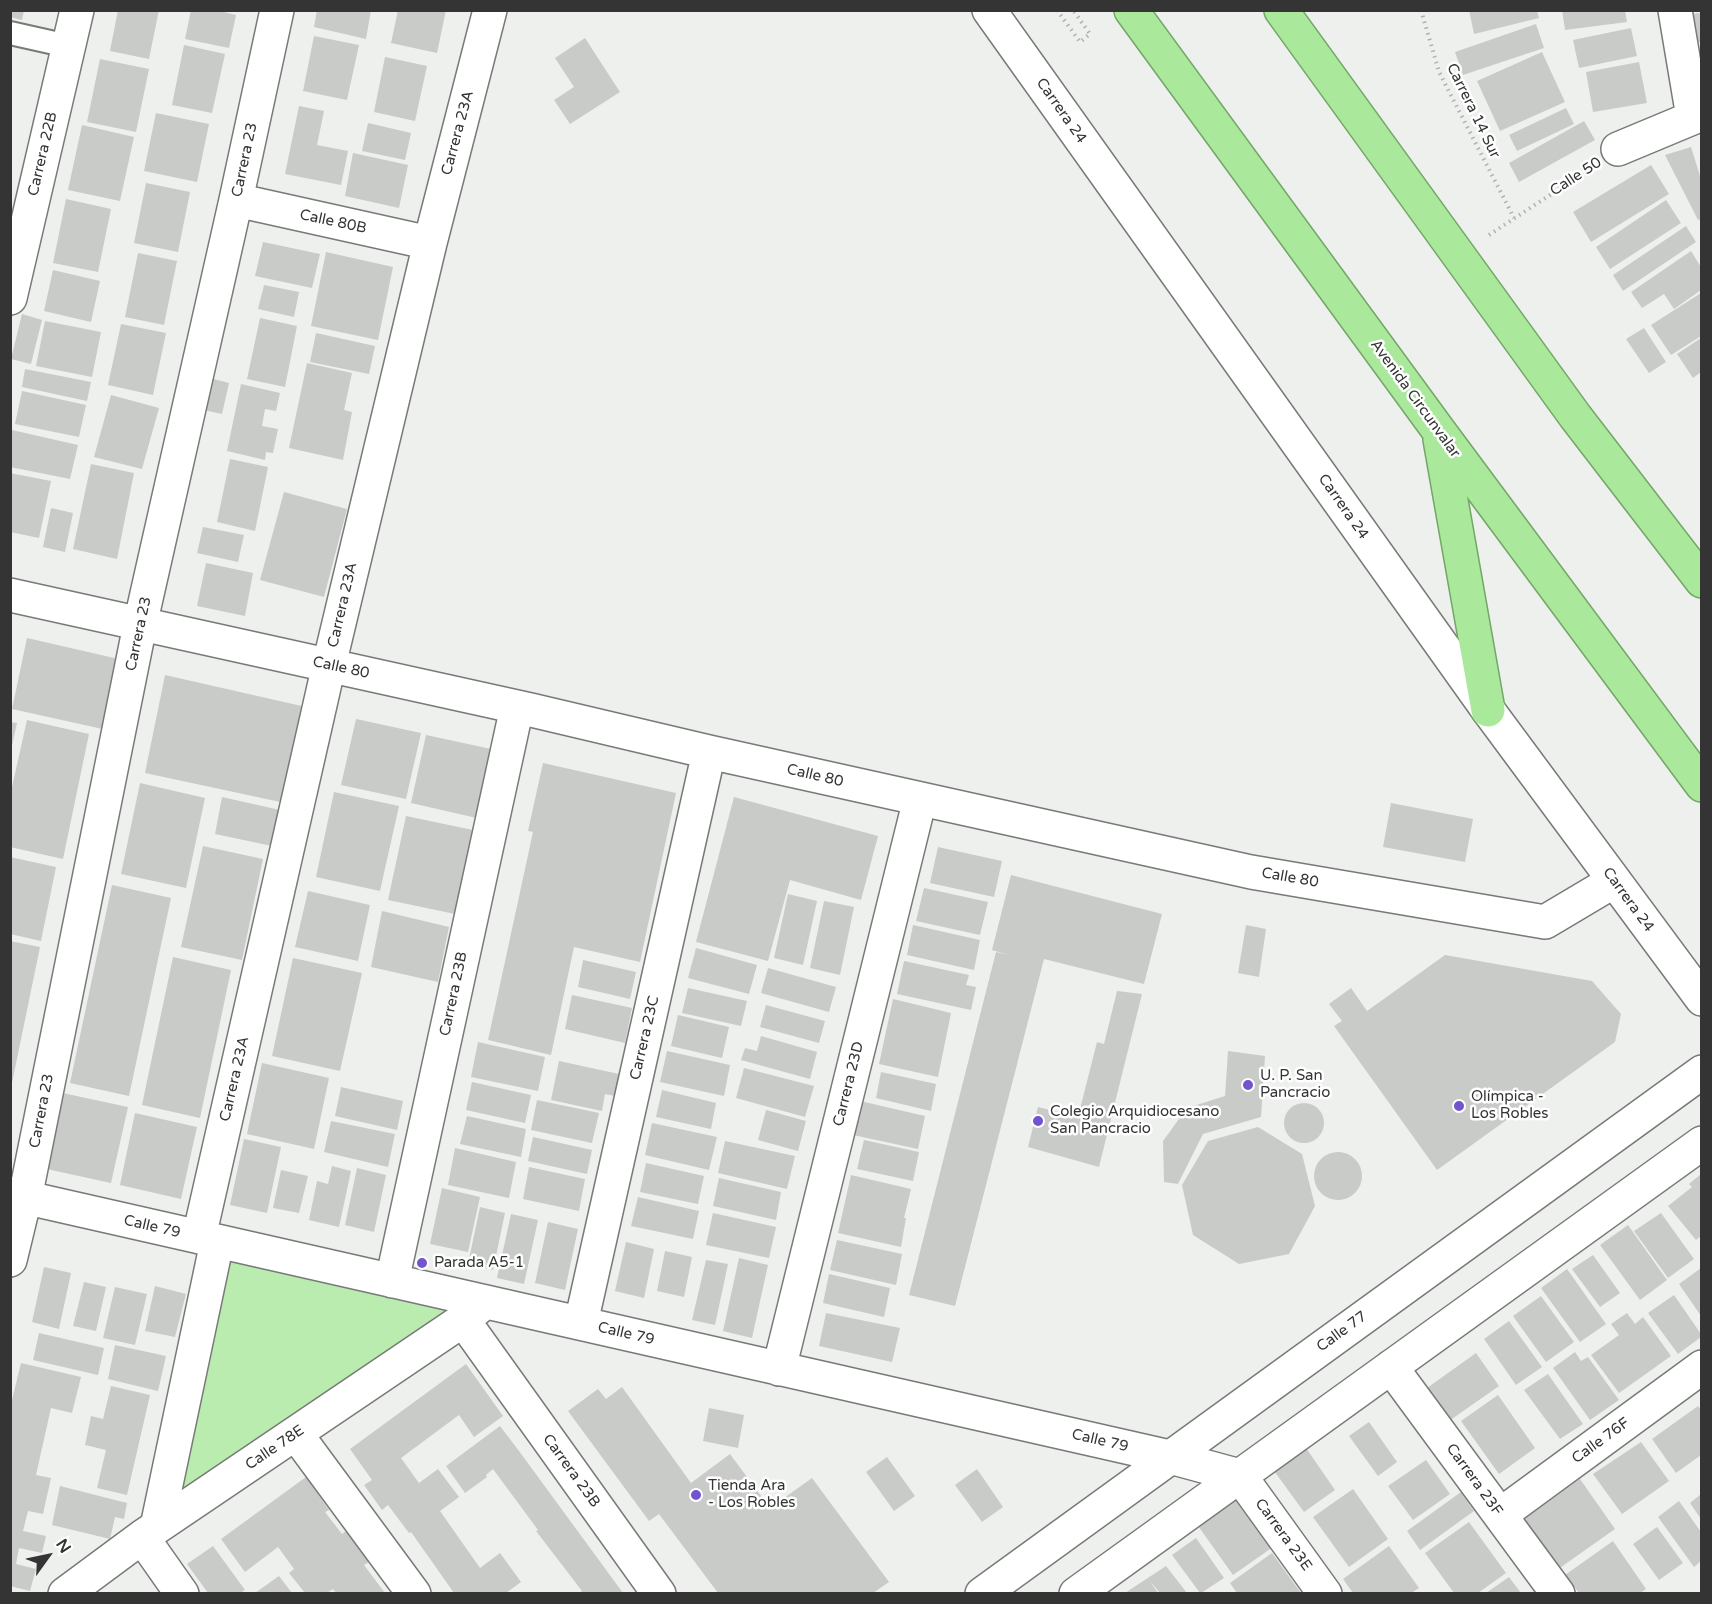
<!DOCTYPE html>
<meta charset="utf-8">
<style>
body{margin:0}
#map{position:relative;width:1712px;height:1604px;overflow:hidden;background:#edf0ed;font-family:"Varela Round",sans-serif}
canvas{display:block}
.frame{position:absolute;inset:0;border:12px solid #333433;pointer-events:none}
.north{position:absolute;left:18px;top:1526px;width:60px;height:60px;-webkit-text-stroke:4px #fff;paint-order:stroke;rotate:57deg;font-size:16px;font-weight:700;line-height:24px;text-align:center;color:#333433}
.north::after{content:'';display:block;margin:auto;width:21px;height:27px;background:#333433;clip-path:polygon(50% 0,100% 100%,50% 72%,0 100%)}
</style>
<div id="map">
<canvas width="1712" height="1604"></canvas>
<div class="frame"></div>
<div class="north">N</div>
</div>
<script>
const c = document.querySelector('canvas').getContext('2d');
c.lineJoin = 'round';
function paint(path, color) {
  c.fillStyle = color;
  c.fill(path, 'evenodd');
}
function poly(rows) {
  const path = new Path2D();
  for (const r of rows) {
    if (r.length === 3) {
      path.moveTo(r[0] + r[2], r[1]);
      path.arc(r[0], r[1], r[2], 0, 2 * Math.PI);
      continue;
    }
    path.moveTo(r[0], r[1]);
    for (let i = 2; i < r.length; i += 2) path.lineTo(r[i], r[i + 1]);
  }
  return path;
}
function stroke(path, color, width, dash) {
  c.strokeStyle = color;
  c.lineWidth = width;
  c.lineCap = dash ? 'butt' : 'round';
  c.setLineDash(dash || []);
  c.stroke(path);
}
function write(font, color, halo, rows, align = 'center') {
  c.font = font + ' "Varela Round",sans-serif';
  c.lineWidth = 5;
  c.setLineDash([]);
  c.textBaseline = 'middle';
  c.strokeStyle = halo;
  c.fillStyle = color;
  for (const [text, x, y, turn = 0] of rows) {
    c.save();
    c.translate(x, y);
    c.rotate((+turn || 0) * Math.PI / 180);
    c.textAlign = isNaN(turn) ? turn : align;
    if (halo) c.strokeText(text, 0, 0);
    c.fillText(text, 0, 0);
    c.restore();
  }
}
const green = poly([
 [226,1251,457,1311,177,1504]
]);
const building = poly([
 [10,10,24,10,22,20,10,17],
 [118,10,159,10,149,59,110,51],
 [191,10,215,10,236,15,229,48,185,39],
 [317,10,371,10,366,39,314,27],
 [398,10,446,10,437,53,391,43],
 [1469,10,1537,10,1539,18,1474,34],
 [1562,10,1625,10,1627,22,1565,30],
 [1701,13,1701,42,1694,43,1690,14],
 [1536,24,1544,48,1463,75,1455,52],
 [1631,28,1637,56,1579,68,1573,40],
 [314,36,359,45,347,100,303,91],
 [585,38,620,92,570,124,554,100,574,87,555,58],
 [184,45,225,54,212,113,172,105],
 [1542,52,1565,102,1500,131,1477,81],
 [385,57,427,66,415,121,374,112],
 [100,59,149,69,136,132,87,122],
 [1639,62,1647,103,1593,112,1586,72],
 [299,106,324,111,317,145,348,151,341,185,285,174],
 [1566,108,1574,124,1517,151,1509,135],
 [156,113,209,124,197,182,144,171],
 [1584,121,1595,140,1519,182,1509,163],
 [368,123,411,133,405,160,362,151],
 [82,125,134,137,120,201,68,190],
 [1691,147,1701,179,1701,219,1698,220,1665,155],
 [353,153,408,165,399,208,345,196],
 [1651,165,1669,194,1591,242,1573,212],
 [146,183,190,192,178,252,134,243],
 [66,199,111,209,98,272,53,263],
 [1666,200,1681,223,1610,269,1596,247],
 [1686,226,1696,242,1623,291,1613,275],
 [263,242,320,254,312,288,255,276],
 [1691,251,1701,267,1701,290,1674,309,1664,294,1642,308,1631,292],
 [326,252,393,267,378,340,311,326],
 [138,253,177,261,164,325,125,317],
 [53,270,100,281,91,322,44,311],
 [264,285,299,292,294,317,258,309],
 [1701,293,1701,336,1671,355,1651,325],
 [22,314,42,320,31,364,11,359],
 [260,318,297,326,285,387,247,379],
 [45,321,101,332,92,377,36,366],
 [121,324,166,333,153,395,108,385],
 [1644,328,1666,362,1649,373,1626,339],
 [316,333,375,346,369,374,310,362],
 [1701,338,1701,372,1693,378,1677,354],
 [307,363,352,373,344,410,352,412,343,460,289,448],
 [25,369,91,382,87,401,22,387],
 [206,377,229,383,222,414,199,409],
 [241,384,280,393,276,411,265,409,262,426,278,429,273,453,266,452,265,460,227,451],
 [22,391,86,405,79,437,15,424],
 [111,395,159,408,142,469,94,457],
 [12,430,78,445,70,479,10,467],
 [230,459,268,467,255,531,217,522],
 [91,464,134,473,117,559,73,549],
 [10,473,51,481,39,538,10,532],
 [284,492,347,509,324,597,260,580],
 [51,508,73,513,65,552,43,547],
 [203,527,244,535,238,562,197,553],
 [206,563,253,573,245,616,197,606],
 [27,638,123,660,107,730,12,709],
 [165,675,306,707,285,803,145,773],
 [356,719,421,733,406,799,341,785],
 [27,720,89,734,63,859,10,847,10,796],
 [10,722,17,723,11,750,10,750],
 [426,735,496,750,481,819,411,803],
 [543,763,676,793,640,962,574,947,551,1055,488,1040,533,832,528,831],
 [140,783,205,798,186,888,121,874],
 [334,792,399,806,380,891,316,877],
 [222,797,280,810,272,846,215,834],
 [734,797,878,836,861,900,790,880,768,961,696,942],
 [1391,803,1473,819,1465,862,1383,847],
 [406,816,473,830,455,914,388,900],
 [203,846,263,859,242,960,181,947],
 [938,847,1002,861,994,897,930,883],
 [10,857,56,867,41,941,10,934],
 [1011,875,1162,914,1144,984,1044,959,955,1306,909,1295,996,952,1009,955,992,950],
 [112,885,171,898,129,1096,70,1083],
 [924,888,988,902,980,935,916,921],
 [308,891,370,905,358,961,295,947],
 [788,894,817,901,803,965,774,958],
 [824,901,854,907,840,975,810,968],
 [382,911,449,927,438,982,371,967],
 [913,925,980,940,974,970,907,955],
 [1246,925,1266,929,1259,977,1238,973],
 [10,941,40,947,12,1083,10,1083],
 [696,948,757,965,749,994,688,978],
 [1445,955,1592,981,1621,1014,1615,1042,1437,1170,1334,1026,1342,1021,1329,1004,1351,988,1367,1011],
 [173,957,231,970,200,1118,142,1105],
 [293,958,362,973,340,1071,272,1056],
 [583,960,636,972,630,999,578,987],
 [904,961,969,975,966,985,976,987,971,1010,897,994],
 [768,968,836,987,829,1012,761,993],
 [688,988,747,1001,741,1026,682,1013],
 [1117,991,1142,994,1099,1167,1028,1147,1038,1107,1078,1117,1097,1042,1104,1044],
 [572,995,632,1008,625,1043,565,1029],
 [893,999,951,1013,938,1077,879,1064],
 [766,1005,825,1021,819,1043,760,1027],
 [678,1015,729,1027,722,1058,671,1046],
 [761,1036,817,1052,810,1079,741,1060,745,1048,757,1051],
 [478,1042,545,1057,538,1091,471,1077],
 [667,1051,730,1065,724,1096,660,1082],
 [1228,1051,1265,1056,1261,1117,1203,1134,1178,1184,1164,1182,1163,1141,1187,1108,1225,1096],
 [559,1061,619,1074,615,1096,605,1094,602,1111,551,1100],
 [262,1063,329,1078,314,1149,247,1134],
 [744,1068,814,1086,805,1117,736,1098],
 [881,1072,936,1084,931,1111,876,1098],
 [472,1082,531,1095,525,1123,466,1110],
 [341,1087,403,1101,397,1130,335,1116],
 [662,1090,716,1103,711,1129,656,1117],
 [58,1092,128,1107,111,1183,42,1168],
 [537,1100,599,1113,592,1143,531,1130],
 [860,1101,925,1116,918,1149,853,1135],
 [1304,1123,20],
 [766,1110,806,1121,798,1151,758,1140],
 [135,1113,197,1127,181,1199,120,1185],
 [467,1116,526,1129,521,1157,460,1144],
 [331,1121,395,1134,388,1167,324,1152],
 [652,1123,717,1137,709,1170,645,1155],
 [1258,1127,1302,1154,1315,1206,1289,1254,1239,1264,1193,1235,1182,1185,1208,1141],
 [533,1137,592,1150,587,1174,528,1161],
 [244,1139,281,1147,267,1213,230,1205],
 [864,1140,919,1152,913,1181,857,1169],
 [725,1141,795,1156,787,1189,718,1173],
 [455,1148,516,1162,509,1198,448,1185],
 [1338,1176,24],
 [646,1163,704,1176,698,1204,640,1192],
 [332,1166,351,1171,339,1227,309,1220,317,1181,328,1184],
 [529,1167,585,1179,579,1211,523,1199],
 [357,1168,386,1175,374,1232,345,1225],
 [281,1170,308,1176,299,1213,273,1208],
 [1701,1174,1701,1236,1696,1240,1668,1206,1692,1187,1689,1184],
 [851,1175,911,1189,904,1218,906,1218,901,1247,838,1233],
 [719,1178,781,1192,776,1220,713,1206],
 [442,1188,480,1197,468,1252,430,1244],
 [638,1197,699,1211,693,1239,631,1226],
 [480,1207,505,1213,493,1270,468,1264],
 [713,1213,776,1227,769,1258,706,1245],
 [1661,1213,1694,1259,1668,1278,1634,1231],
 [511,1214,538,1220,524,1284,497,1278],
 [548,1222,578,1229,565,1290,535,1283],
 [1628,1225,1667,1280,1640,1300,1600,1245],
 [837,1240,902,1254,896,1285,830,1270],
 [626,1242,654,1249,644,1298,615,1291],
 [665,1251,692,1257,684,1297,657,1291],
 [1593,1255,1620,1293,1600,1307,1572,1269],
 [739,1258,768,1265,752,1338,723,1331],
 [706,1260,728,1264,715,1325,692,1320],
 [44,1267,71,1273,59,1329,32,1322],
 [1701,1268,1701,1316,1679,1284],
 [1567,1269,1606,1324,1580,1342,1541,1288],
 [829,1274,890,1288,884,1317,823,1303],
 [84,1282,106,1287,96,1331,73,1326],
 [155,1286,186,1294,175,1337,145,1331],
 [115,1287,147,1294,135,1345,103,1338],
 [1674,1295,1701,1334,1701,1337,1678,1354,1648,1313],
 [1541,1296,1574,1342,1546,1362,1513,1316],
 [826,1313,900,1328,892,1362,819,1346],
 [1627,1313,1635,1324,1643,1317,1671,1356,1619,1393,1591,1355,1619,1335,1611,1324],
 [1509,1321,1542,1367,1516,1385,1484,1339],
 [39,1333,104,1348,98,1375,33,1360],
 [115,1345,166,1356,158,1391,108,1379],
 [1575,1352,1581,1361,1588,1357,1619,1400,1590,1420,1553,1368],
 [1476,1353,1499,1386,1449,1421,1427,1388],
 [21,1363,81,1377,72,1413,51,1408,36,1475,51,1478,43,1514,28,1511,23,1531,46,1536,42,1553,19,1548,16,1564,36,1569,30,1591,10,1586,10,1408],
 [466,1364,503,1416,474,1437,459,1415,401,1458,419,1483,438,1469,459,1497,440,1511,480,1568,500,1553,521,1582,506,1593,454,1593,411,1532,409,1533,388,1505,382,1510,364,1485,372,1480,350,1449],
 [1548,1374,1583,1424,1560,1439,1524,1390],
 [111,1386,150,1395,127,1495,97,1488,106,1450,85,1445,91,1416,103,1419],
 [622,1387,691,1483,730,1454,770,1508,812,1478,889,1582,873,1593,718,1593,659,1514,649,1521,568,1411,598,1389,606,1399],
 [1498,1395,1535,1448,1499,1474,1461,1421],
 [1698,1406,1701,1410,1701,1455,1676,1473,1652,1439],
 [709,1408,744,1415,738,1448,703,1441],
 [1369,1422,1397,1462,1378,1476,1349,1436],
 [500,1426,519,1451,623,1593,579,1593,582,1591,536,1531,538,1530,493,1469,486,1475,487,1477,465,1493,446,1466],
 [1641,1442,1669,1481,1622,1514,1593,1474],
 [1304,1445,1335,1490,1304,1512,1272,1468],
 [887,1457,915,1496,894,1511,866,1472],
 [1426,1460,1450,1494,1413,1520,1388,1486],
 [977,1469,1003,1507,982,1522,955,1485],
 [306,1477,329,1510,325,1512,342,1534,346,1531,369,1562,364,1565,385,1593,336,1593,333,1589,327,1593,305,1593,289,1573,294,1569,278,1547,245,1572,221,1539],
 [1580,1479,1615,1529,1557,1570,1522,1521],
 [60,1486,127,1503,124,1519,115,1517,110,1539,52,1525],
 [1353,1489,1388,1539,1349,1567,1313,1517],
 [1461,1492,1474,1511,1420,1550,1407,1531],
 [1236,1494,1273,1547,1233,1575,1196,1523],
 [1701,1494,1701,1519,1690,1503],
 [1679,1501,1701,1532,1701,1561,1694,1567,1658,1517],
 [1469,1522,1506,1573,1478,1593,1454,1593,1425,1553],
 [1657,1527,1683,1563,1659,1580,1633,1544],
 [1196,1538,1224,1578,1201,1593,1200,1593,1172,1555],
 [1613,1541,1646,1589,1640,1593,1579,1593,1565,1575],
 [213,1546,245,1590,240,1593,208,1593,187,1564],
 [1389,1546,1419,1588,1411,1593,1353,1593,1343,1579],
 [1272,1553,1301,1593,1237,1593,1230,1583],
 [1166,1566,1187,1593,1160,1593,1150,1581,1158,1593,1125,1593],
 [279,1576,292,1593,255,1593],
 [1509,1577,1521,1593,1486,1593]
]);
const path = poly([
 [1057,10,1080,42,1090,34,1073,10],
 [1421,10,1439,72,1514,218],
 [1489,235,1588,170]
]);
const service = poly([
 [10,33,68,46]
]);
const minor = poly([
 [1675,10,1693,117],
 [1618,149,1702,114],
 [236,200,430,243],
 [10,298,77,10],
 [10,595,531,710,709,752,1251,872,1545,922,1614,881],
 [10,1194,1170,1457,1240,1476,1325,1594],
 [199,1237,329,665,430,243,490,10],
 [10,1260,25,1198,140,625,236,200,277,10],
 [392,1281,517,707],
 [463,1320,659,1594],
 [581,1323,709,752],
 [1391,1367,1558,1594],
 [779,1369,920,799],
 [296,1434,414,1594],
 [1500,1515,1702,1367],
 [157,1527,217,1242],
 [142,1537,182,1594],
 [65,1594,142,1537,463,1320,485,1302]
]);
const tertiary = poly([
 [989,10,1488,710,1702,999],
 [982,1594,1702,1072],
 [1076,1594,1702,1143]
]);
const trunk = poly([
 [1131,10,1439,431,1702,785],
 [1281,10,1575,416,1702,581],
 [1440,439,1488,710]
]);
const markers = [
 [1248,1085,6,"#7154ce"],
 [1459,1106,6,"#7154ce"],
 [1038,1121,6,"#7154ce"],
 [422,1263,6,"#7154ce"],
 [696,1495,6,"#7154ce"]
];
const streetNames = [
 ["Carrera 24",1061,111,55],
 ["Carrera 14 Sur",1473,111,64],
 ["Carrera 23A",458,133,-75],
 ["Carrera 22B",43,154,-77],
 ["Carrera 23",245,160,-78],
 ["Calle 50",1576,177,-33],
 ["Calle 80B",333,222,12],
 ["Avenida Circunvalar",1415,399,54],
 ["Carrera 24",1343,507,55],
 ["Carrera 23A",343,605,-77],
 ["Carrera 23",139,634,-78],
 ["Calle 80",341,668,12],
 ["Calle 80",815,776,13],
 ["Calle 80",1290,878,10],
 ["Carrera 24",1628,900,54],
 ["Carrera 23B",454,994,-78],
 ["Carrera 23C",645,1038,-77],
 ["Carrera 23A",235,1079,-77],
 ["Carrera 23D",849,1084,-76],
 ["Carrera 23",42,1111,-79],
 ["Calle 79",152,1227,13],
 ["Calle 77",1342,1332,-36],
 ["Calle 79",626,1334,13],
 ["Calle 79",1100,1441,13],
 ["Calle 76F",1601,1441,-36],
 ["Calle 78E",275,1448,-34],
 ["Carrera 23B",571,1471,54],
 ["Carrera 23F",1474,1480,54],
 ["Carrera 23E",1283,1535,54]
];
const poiNames = [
 ["U. P. San",1260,1076],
 ["Pancracio",1260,1093],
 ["Olímpica -",1471,1097],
 ["Los Robles",1471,1114],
 ["Colegio Arquidiocesano",1050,1112],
 ["San Pancracio",1050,1129],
 ["Parada A5-1",434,1263],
 ["Tienda Ara",708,1486],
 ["- Los Robles",708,1503]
];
paint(green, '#bbecaf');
paint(building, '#c9cbc8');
stroke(service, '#787a77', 26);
stroke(minor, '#787a77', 36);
stroke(tertiary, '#787a77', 36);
stroke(trunk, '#73a667', 36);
stroke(path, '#b0b2b0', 4, [1.5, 4.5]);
stroke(service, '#fff', 22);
stroke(minor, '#fff', 33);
stroke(tertiary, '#fff', 33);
stroke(trunk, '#aae89c', 33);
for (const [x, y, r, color] of markers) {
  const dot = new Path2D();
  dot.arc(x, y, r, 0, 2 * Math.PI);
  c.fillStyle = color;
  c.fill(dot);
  stroke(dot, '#fff', 2);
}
write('15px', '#333433', '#fff', streetNames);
write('15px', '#333433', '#fff', poiNames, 'left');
</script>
